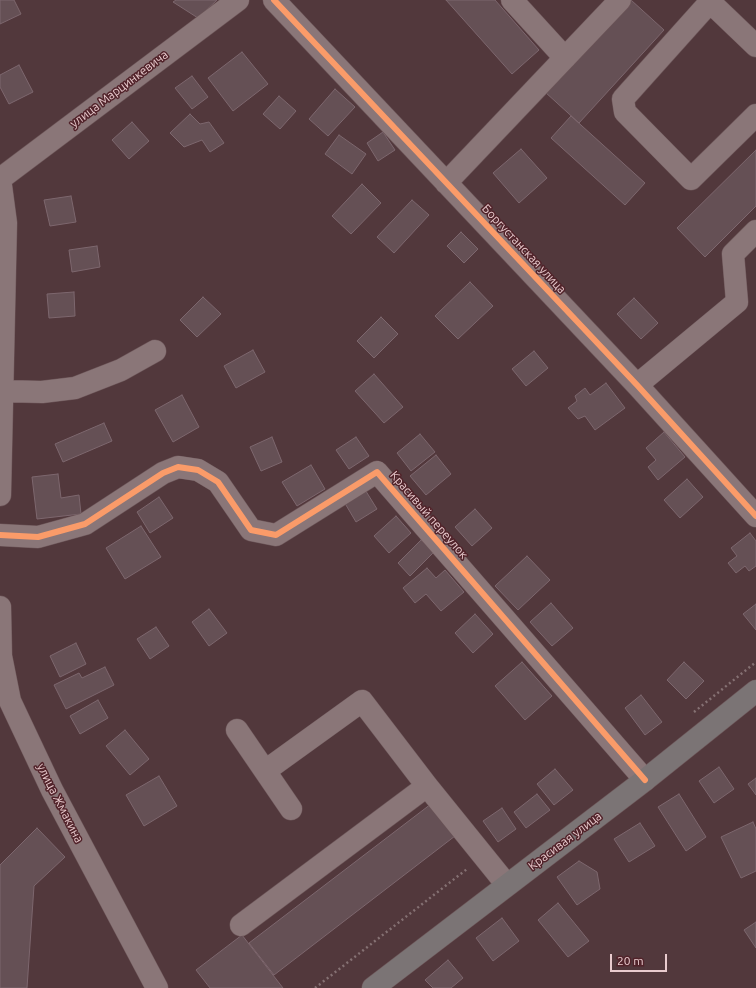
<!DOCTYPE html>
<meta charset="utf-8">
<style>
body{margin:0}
#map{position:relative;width:756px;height:988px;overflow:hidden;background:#52383c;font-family:Ubuntu,sans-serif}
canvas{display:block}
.scale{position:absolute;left:610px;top:954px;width:57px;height:18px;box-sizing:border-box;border:2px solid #e9cbce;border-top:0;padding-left:5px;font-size:12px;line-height:14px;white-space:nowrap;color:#e9cbce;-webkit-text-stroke:3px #51232a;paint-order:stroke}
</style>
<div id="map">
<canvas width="756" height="988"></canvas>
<div class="scale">20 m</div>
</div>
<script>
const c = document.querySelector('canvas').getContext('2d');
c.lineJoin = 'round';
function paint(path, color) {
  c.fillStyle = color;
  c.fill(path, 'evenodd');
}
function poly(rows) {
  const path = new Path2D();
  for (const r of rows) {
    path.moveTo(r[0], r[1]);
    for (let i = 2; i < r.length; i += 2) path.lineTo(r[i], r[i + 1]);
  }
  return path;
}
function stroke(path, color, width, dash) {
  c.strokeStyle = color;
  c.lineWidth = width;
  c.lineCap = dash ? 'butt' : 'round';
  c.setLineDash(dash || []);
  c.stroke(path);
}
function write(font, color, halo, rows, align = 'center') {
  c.font = font + ' Ubuntu,sans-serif';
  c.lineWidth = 3;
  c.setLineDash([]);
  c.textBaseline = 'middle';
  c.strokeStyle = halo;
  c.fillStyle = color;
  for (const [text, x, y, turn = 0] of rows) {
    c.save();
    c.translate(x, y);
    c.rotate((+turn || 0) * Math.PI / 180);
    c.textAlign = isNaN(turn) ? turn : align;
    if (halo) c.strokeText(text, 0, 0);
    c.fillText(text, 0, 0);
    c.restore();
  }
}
const building = poly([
 [0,0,14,0,21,14,0,24,0,0],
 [176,0,217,0,198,18,173,2,176,0],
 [446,0,495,0,539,50,512,74,446,0],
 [631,0,664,30,579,123,545,92,631,0],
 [242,52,268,84,233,111,208,78,242,52],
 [19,65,33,92,9,104,0,87,0,75,19,65],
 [192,76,208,97,192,109,175,88,192,76],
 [335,89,355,107,328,136,309,119,335,89],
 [279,96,296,111,280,129,263,114,279,96],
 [190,114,200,124,209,122,224,143,210,152,202,140,184,147,170,133,190,114],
 [571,116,645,183,625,205,551,138,571,116],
 [132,122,149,141,129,159,112,140,132,122],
 [383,132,395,150,378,161,367,143,383,132],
 [339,135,366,154,352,174,325,154,339,135],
 [521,149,547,178,519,203,493,173,521,149],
 [756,150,756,206,705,257,677,228,756,150],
 [362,184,381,203,351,234,332,216,362,184],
 [71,196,76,222,50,226,44,200,71,196],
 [412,200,429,215,394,253,377,237,412,200],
 [461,232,478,249,464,263,447,246,461,232],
 [97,246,100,267,72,272,69,250,97,246],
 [470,282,493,306,458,339,435,316,470,282],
 [74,292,75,316,49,318,47,294,74,292],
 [203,297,221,314,197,337,180,320,203,297],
 [634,298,658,323,641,339,617,314,634,298],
 [381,317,398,334,374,358,357,341,381,317],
 [253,350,265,372,236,388,224,366,253,350],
 [534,351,548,368,526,386,512,369,534,351],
 [374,374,403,407,384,423,355,391,374,374],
 [606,383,625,408,595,430,585,416,578,419,568,408,577,401,575,396,585,388,590,395,606,383],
 [182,395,199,427,173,442,155,410,182,395],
 [104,423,112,441,63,462,55,444,104,423],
 [664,432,685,457,658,480,648,467,656,460,646,448,664,432],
 [420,434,435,452,411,471,397,453,420,434],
 [272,437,282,462,261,471,250,447,272,437],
 [356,437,369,456,349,469,336,450,356,437],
 [436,455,451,474,426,495,410,476,436,455],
 [311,465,325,489,297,506,282,482,311,465],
 [58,474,61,498,79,495,81,514,37,519,32,477,58,474],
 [687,479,703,497,680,518,664,500,687,479],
 [364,488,377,509,356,522,343,500,364,488],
 [159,497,173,518,150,533,137,512,159,497],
 [475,509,492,528,472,546,455,527,475,509],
 [396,516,411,533,389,553,374,536,396,516],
 [141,526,161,557,125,579,106,548,141,526],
 [750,533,756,541,756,566,749,571,745,566,736,573,728,563,737,556,731,548,750,533],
 [421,540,434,552,410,576,398,563,421,540],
 [527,556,550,580,518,610,495,586,527,556],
 [427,568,436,578,445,570,464,592,441,611,426,594,415,603,403,588,427,568],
 [551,603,573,628,552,646,530,622,551,603],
 [756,604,756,630,743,614,756,604],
 [209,609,227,633,209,646,192,622,209,609],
 [475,614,493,634,473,653,455,633,475,614],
 [156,627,169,646,150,659,137,639,156,627],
 [76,643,86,664,60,677,50,656,76,643],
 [522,662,552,696,525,720,495,686,522,662],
 [684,662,704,681,686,699,667,680,684,662],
 [105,667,114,685,66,709,54,685,79,673,82,678,105,667],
 [641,695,662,722,645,735,625,708,641,695],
 [98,700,108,718,80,734,70,716,98,700],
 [125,730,149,759,130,775,106,746,125,730],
 [719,767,734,789,714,803,699,781,719,767],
 [555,769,573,790,554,805,537,784,555,769],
 [159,776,177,806,144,826,126,795,159,776],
 [756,778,756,795,748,784,756,778],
 [537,794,550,810,526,828,514,812,537,794],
 [679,794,706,837,686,851,658,807,679,794],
 [431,804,455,836,274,975,249,943,431,804],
 [502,808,516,829,498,842,483,821,502,808],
 [753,822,756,829,756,871,741,878,721,837,753,822],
 [640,823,655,846,629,862,614,839,640,823],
 [37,828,65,857,34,886,27,988,0,988,0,865,37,828],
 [579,861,597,872,600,889,577,905,557,877,579,861],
 [558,903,589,941,568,957,538,920,558,903],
 [502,918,519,941,493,961,476,938,502,918],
 [756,922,756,948,744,930,756,922],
 [242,935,283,988,210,988,196,970,242,935],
 [448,960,463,978,451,988,433,988,425,980,448,960]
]);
const path = poly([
 [694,712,756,662],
 [315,988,467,869]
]);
const minor = poly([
 [274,0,637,385,756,516],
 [512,0,565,58],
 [708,0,756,46],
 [710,2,623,99,625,112,691,179,756,115],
 [0,178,6,223,0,495],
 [0,179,238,0],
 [446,183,620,0],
 [637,385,737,302,733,254,756,231],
 [3,391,42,392,75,388,121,370,155,351],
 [0,535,38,537,85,524,163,473,178,467,198,470,218,482,251,530,276,535,377,472,645,780],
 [0,607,1,656,10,701,52,790,157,988],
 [237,730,291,809],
 [265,771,362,701,427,786,507,885],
 [241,925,427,786]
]);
const major = poly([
 [373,988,645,780,756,691]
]);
const cycleway = poly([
 [274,0,637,385,756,516],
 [0,535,38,537,85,524,163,473,178,467,198,470,218,482,251,530,276,535,377,472,645,780]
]);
const streetNames = [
 ["улица Марцинкевича",119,89,-37],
 ["Боргустанская улица",524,249,47],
 ["Красивый переулок",429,515,49],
 ["улица Жмакина",60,803,63],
 ["Красивая улица",565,841,-37]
];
paint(building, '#655055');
stroke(building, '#7d676e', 1);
stroke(minor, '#6c5558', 23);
stroke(major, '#6c5558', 23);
stroke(path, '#857173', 2.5, [2, 3]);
stroke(minor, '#8a7678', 22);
stroke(major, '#7b7475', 22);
stroke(cycleway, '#fa9b69', 6);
write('12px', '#e9cbce', '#51232a', streetNames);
</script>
